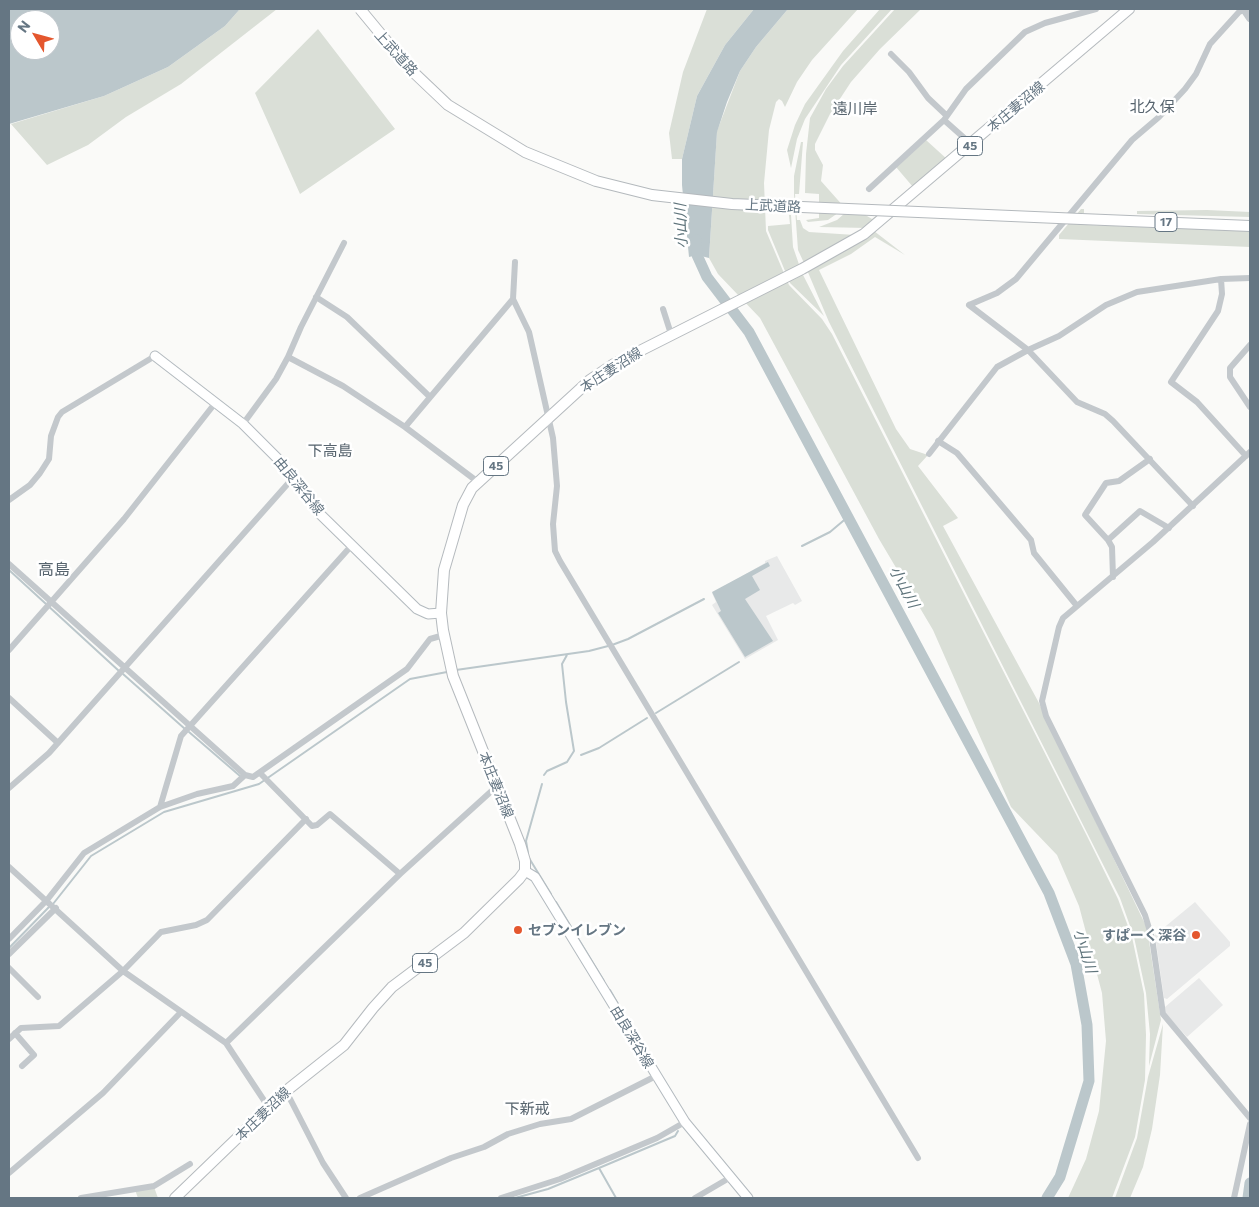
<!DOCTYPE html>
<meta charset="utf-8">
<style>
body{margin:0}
#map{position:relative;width:1259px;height:1207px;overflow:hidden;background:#fafaf8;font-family:Commissioner,sans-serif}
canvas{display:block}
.frame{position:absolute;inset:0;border:10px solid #657683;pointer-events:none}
.north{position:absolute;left:10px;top:10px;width:50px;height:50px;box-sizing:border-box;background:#fff;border:1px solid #c1c8cd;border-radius:50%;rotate:307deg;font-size:14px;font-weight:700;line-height:20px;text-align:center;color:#657683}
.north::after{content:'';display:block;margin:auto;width:18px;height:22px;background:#e4572e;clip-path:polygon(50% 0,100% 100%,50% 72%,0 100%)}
</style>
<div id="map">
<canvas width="1259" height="1207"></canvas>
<div class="frame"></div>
<div class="north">N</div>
</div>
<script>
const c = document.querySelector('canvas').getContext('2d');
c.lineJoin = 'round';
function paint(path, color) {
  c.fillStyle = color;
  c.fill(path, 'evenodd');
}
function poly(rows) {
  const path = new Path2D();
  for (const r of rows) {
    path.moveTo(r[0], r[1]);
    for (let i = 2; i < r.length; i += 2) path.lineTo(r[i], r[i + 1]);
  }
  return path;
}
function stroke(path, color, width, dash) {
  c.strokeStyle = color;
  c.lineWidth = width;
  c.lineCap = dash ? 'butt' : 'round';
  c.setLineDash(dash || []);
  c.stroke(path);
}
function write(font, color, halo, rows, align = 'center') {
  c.font = font + ' Commissioner,"Noto Sans JP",sans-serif';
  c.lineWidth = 5;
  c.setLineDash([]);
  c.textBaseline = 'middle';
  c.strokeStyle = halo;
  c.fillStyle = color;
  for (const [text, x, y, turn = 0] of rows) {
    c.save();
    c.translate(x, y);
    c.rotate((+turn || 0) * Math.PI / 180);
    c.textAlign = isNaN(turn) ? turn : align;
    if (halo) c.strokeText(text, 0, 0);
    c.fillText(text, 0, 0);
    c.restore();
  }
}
const built = poly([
 [777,556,802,601,795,605,793,603,766,616,778,640,745,659,712,605,716,602,712,593,765,563,765,561],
 [1195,902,1230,942,1230,946,1167,999,1164,998,1155,935],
 [1199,978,1223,1005,1187,1037,1166,1014,1165,1007]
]);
const green = poly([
 [240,9,277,9,181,84,126,117,88,145,47,165,11,124,104,96,168,67,225,26],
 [707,9,754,9,725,45,697,96,682,159,672,159,669,133,683,72],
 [788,9,858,9,812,60,797,82,785,107,782,101,779,99,776,102,769,130,764,183,766,231,789,285,822,319,832,334,1087,836,1118,899,1132,937,1144,994,1146,1035,1145,1080,1135,1137,1112,1198,1068,1198,1086,1159,1099,1111,1106,1041,1102,993,1079,906,1057,855,1011,807,933,630,879,539,760,318,718,274,709,258,717,131,740,71,756,47],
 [880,9,892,9,841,65,805,119,797,139,791,168,787,150,795,125,805,104,843,51],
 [895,9,921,9,880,49,851,82,830,114,815,144,815,150,823,165,821,181,845,208,828,220,808,222,806,220,819,218,819,194,805,193,806,154,810,118,826,89,843,66],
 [318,29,395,129,300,194,255,93],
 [926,140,948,160,867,228,819,227,837,220,852,207,872,219,913,187,896,167],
 [801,142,803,142,799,194,795,194,797,220,800,220,803,228,809,232,855,235,804,263,798,250,794,195,794,176],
 [1081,209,1084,209,1084,213,1079,213,1079,223,1087,225,1250,231,1250,247,1059,239,1059,235],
 [1207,210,1250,212,1250,217,1137,214,1137,211],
 [789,215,791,215,793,247,802,273,824,316,790,283,768,230,768,226,790,224],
 [874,231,905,255,875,237,851,254,819,270,896,429,910,449,928,455,918,466,958,518,943,526,1039,703,1147,928,1161,1020,1149,1066,1150,1034,1146,993,1134,937,1120,898,829,322,807,270,842,252],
 [1163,1024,1160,1075,1152,1129,1143,1167,1130,1198,1115,1198,1137,1138,1148,1077],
 [154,1187,158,1198,138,1198,135,1190]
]);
const water = poly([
 [9,9,240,9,225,26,168,67,104,96,9,124],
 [20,20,50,20,50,50,20,50],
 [754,9,788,9,756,47,740,71,727,102,717,132,709,258,697,255,689,257,682,185,682,159,697,96,725,45],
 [768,562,770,566,752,576,760,590,745,599,773,641,745,657,718,613,721,611,712,592]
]);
const stream = poly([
 [802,546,830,532,849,516],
 [9,570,119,671],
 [456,670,589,651,612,645,628,639,704,599],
 [123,674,185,729],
 [656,713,739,662],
 [189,732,240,776],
 [581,755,599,748,647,718],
 [544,775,547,771,567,762,574,751,566,702,562,664,567,655],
 [528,853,526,841,542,784],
 [529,858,551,894],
 [556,902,604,981],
 [53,904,91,856,164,812,259,784,410,679,447,672],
 [9,948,49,907],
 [610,990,622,1011],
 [599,1168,616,1198],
 [515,1198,548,1189,599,1168,675,1136,678,1131]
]);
const river = poly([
 [696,240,697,255,707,277,749,332,1049,893,1076,964,1087,1025,1089,1081,1060,1177,1047,1198],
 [1248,1198,1250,1183]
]);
const minor = poly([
 [891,54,909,72,928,98,946,115],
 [944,120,971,144],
 [869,189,944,120,966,89,1025,32,1045,23,1096,9],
 [515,262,513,299,529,332,553,438,557,486,553,524,555,551,560,561,918,1158],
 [1221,279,1222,294,1218,311,1171,382,1197,402,1246,456],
 [316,297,347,317,430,397],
 [969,305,997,293,1016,279,1132,140,1159,117,1185,89,1196,74,1210,44,1239,12,1245,9,1250,10],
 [969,305,1028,350,1077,402,1105,414,1113,421,1193,506],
 [663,309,671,334],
 [1250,345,1230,368,1230,377,1250,407],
 [288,357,343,386,405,427,478,482],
 [243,424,276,379,288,357,301,327,344,243],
 [405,427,513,299],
 [938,441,957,453,1031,540,1034,553,1077,606],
 [1250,452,1153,542,1063,618,1059,627,1042,701,1046,716,1145,915,1152,938,1163,1014,1250,1118],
 [929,454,997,367,1028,350,1059,336,1106,305,1137,292,1221,279,1250,278],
 [9,500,30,485,40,473,49,459,51,436,58,417,62,412,155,356],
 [1108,540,1140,511,1169,528],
 [9,564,245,775],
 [1113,577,1112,547,1108,540,1085,515,1106,483,1119,481,1150,459],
 [9,650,124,519,216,402],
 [9,698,58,743],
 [260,773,312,826,317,825,330,814,400,874],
 [9,788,49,753,292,479],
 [160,807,181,736,352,545],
 [9,867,123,971,226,1043,269,1108],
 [9,939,47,900,84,853,160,807,197,794,233,786,245,775,253,777,407,669,430,639,444,635],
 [9,954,56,908],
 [9,968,38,997],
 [15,1033,34,1055,22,1066],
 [9,1039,21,1028,59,1026,123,971,161,932,196,925,207,920,306,819],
 [226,1043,400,874,496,787],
 [286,1091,323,1163,346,1198],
 [9,1173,103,1093,181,1012],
 [81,1198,154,1186,190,1164],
 [360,1198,451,1158,484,1147,508,1134,540,1124,571,1119,656,1076],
 [501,1198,560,1179,657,1138,685,1122],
 [695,1198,731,1177],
 [1234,1198,1250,1124]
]);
const tertiary = poly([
 [1244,9,1250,18]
]);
const secondary = poly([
 [155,356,243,424,281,462,320,514,417,609,428,614,441,613],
 [525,871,535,877,685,1122,748,1198]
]);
const primary = poly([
 [175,1198,286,1091,344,1045,373,1008,392,987,464,933,519,879,525,871,525,861,520,844,453,676,443,630,441,613,444,570,463,505,472,488,590,380,614,364,802,269,864,234,1129,9]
]);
const trunk = poly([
 [1081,219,1250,226]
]);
const trunkBridge = poly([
 [360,9,408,67,448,105,525,152,596,181,652,195,732,204,1081,219]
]);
const markers = [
 [518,930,5,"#e4572e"],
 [1196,935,5,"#e4572e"]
];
const shields = [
 [970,146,25],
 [1166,222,22],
 [496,466,25],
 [425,963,25]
];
const shieldNames = [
 ["45",970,146],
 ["17",1166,222],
 ["45",496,466],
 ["45",425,963]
];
const streetNames = [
 ["上武道路",396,53,48],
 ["本庄妻沼線",1016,107,-40],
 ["上武道路",773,206,3],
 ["本庄妻沼線",611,370,-33],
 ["由良深谷線",299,486,51],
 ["本庄妻沼線",496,785,68],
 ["由良深谷線",632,1037,59],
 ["本庄妻沼線",263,1114,-44]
];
const poiNames = [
 ["セブンイレブン",528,930],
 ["すぱーく深谷",1186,935,"right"]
];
const neighbourhoodNames = [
 ["北久保",1152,107],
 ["遠川岸",855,109],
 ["下高島",330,451],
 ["下新戒",527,1109]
];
const waterNames = [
 ["小山川",681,226,-92],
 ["小山川",904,587,62],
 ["小山川",1085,951,73]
];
const quarterNames = [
 ["高島",54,570]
];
paint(built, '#e8e9e9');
paint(green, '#dadfd7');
paint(water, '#bbc7cb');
stroke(stream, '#bbc7cb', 2);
stroke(river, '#bbc7cb', 11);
stroke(secondary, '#b3babf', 11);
stroke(primary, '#b5babe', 12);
stroke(trunk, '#b4b9bd', 12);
stroke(minor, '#c3c8cc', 6);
stroke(tertiary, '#c3c8cc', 8);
stroke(secondary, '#fff', 9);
stroke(primary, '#fff', 10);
stroke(trunk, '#fff', 10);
stroke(trunkBridge, '#b4b9bd', 12, []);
stroke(trunkBridge, '#fff', 10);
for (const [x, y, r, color] of markers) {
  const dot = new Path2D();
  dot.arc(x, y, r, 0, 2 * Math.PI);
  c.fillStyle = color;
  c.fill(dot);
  stroke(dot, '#fff', 2);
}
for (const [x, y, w] of shields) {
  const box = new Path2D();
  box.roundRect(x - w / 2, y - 9.5, w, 19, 4);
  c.fillStyle = '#fff';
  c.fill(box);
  stroke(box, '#657683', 1);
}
write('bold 12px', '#657683', null, shieldNames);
write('14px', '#657683', '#fff', streetNames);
write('bold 14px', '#657683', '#fff', poiNames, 'left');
write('15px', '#57646e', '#fff', neighbourhoodNames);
write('italic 15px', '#60757c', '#fff', waterNames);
write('16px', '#57646e', '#fff', quarterNames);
</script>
